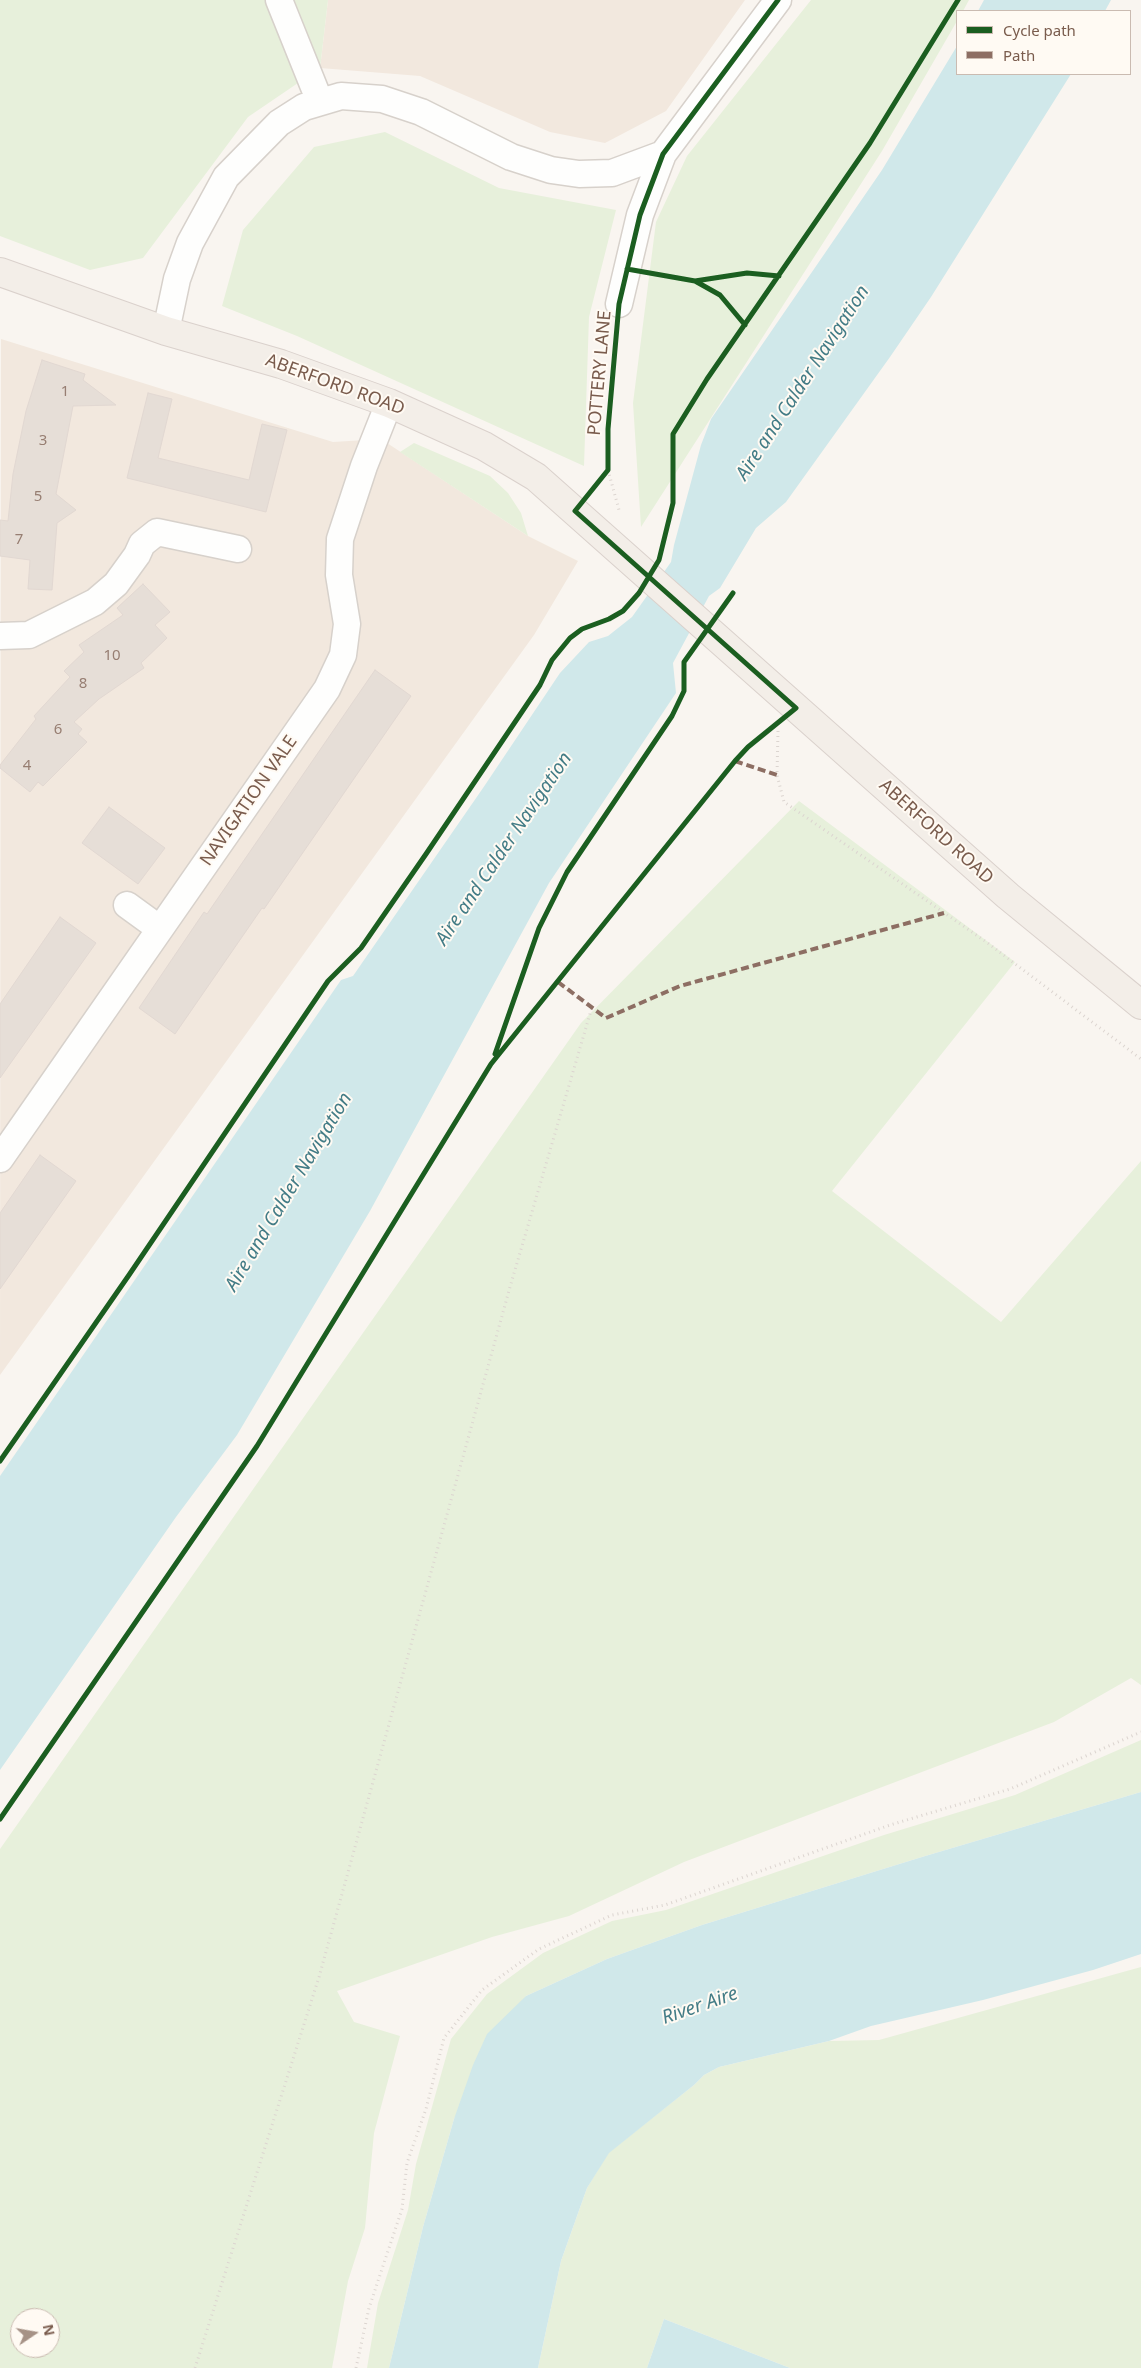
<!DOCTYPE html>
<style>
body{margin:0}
#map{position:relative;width:1141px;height:2368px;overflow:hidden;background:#f9f5f0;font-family:"Noto Sans",sans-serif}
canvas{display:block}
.legend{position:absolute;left:956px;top:10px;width:175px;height:65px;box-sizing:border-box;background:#fffaf3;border:1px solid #cabbb1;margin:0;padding:6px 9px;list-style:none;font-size:15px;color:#7a5c4d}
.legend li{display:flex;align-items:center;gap:10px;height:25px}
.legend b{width:25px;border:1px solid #cabbb1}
.north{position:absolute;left:10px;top:2308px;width:50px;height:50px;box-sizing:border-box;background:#fffaf3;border:1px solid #cabbb1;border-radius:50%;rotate:78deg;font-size:14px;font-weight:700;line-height:20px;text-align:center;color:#7a5c4d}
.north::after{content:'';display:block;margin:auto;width:18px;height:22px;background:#a69286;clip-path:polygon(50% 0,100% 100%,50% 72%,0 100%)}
</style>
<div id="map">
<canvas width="1141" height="2368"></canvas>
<ul class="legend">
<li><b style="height:6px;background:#1b5e20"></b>Cycle path</li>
<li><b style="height:6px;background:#8d6e63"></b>Path</li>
</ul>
<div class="north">N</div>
</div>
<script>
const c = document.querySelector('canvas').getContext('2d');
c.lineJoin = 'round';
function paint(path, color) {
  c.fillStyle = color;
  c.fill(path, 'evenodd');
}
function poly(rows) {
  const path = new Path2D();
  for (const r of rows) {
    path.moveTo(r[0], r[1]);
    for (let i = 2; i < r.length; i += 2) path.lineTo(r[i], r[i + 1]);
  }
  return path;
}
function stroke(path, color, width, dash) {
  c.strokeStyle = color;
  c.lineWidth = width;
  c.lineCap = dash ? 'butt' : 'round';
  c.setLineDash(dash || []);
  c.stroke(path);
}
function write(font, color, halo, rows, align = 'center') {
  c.font = font + ' "Noto Sans",sans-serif';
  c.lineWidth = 4;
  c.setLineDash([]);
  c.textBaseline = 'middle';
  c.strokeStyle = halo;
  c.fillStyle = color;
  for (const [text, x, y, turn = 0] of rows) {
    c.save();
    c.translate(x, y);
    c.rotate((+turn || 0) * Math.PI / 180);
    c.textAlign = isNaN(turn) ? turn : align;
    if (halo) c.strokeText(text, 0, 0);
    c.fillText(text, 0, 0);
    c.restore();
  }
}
const residential = poly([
 [328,0,745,0,666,111,605,143,550,132,420,76,320,68],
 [1,339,333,442,381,439,528,536,578,561,534,635,0,1375]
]);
const green = poly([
 [0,0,328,0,320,68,248,117,143,258,90,270,0,236],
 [811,0,969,0,963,11,957,11,957,21,882,151,641,527,633,403,656,222,687,156],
 [385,132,499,188,616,210,589,317,584,466,297,336,222,306,243,230,314,147],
 [414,443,490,476,508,493,521,513,528,536,400,452],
 [799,801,1015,962,832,1191,1001,1322,1141,1161,1141,1685,1131,1678,1054,1722,684,1862,569,1916,492,1937,337,1991,354,2022,400,2036,374,2133,365,2228,348,2281,332,2368,0,2368,0,1849,581,1023],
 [20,2318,50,2318,50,2348,20,2348],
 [1141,1740,1141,1792,922,1857,702,1925,607,1959,526,1996,454,2119,423,2227,389,2368,367,2368,378,2303,408,2210,416,2164,451,2039,487,1994,543,1953,612,1921,666,1910,884,1835,1015,1795],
 [1141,1967,1141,2368,790,2368,664,2319,647,2368,538,2368,561,2261,587,2188,608,2153,694,2085,704,2075,719,2067,829,2041,879,2040]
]);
const water = poly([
 [984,0,1111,0,1105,11,978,11],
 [957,46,957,74,1071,74,931,297,890,357,786,502,756,528,720,588,709,596,673,663,676,693,549,883,370,1211,237,1435,176,1517,0,1770,0,1476,341,980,353,976,483,788,560,673,589,642,608,636,632,617,671,562,674,545,701,445,711,419,882,170],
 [1141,1792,1141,1954,1093,1970,983,2000,871,2026,829,2041,719,2067,704,2075,694,2085,609,2153,587,2188,561,2261,538,2368,389,2368,423,2227,454,2119,473,2065,487,2034,526,1996,607,1959,702,1925,922,1857],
 [664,2319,790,2368,647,2368]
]);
const building = poly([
 [42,360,85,374,83,380,116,405,73,406,56,494,76,510,57,523,52,590,28,589,30,560,0,556,0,520,8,521,13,474,26,411,42,360],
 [148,393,172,399,158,458,249,480,262,424,287,430,266,512,127,478,148,393],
 [143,584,170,612,155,625,167,638,141,663,144,668,99,699,74,722,82,729,78,734,87,742,43,786,38,782,30,792,0,768,0,765,36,719,34,716,70,677,64,671,84,652,79,645,123,615,117,608,143,584],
 [375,670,411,696,264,909,262,908,175,1034,139,1008,204,912,207,914,375,670],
 [109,807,165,848,138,884,82,843,109,807],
 [60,917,96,943,0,1078,0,1004,60,917],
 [40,1155,76,1181,0,1289,0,1213,40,1155]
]);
const path = poly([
 [608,470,619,510],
 [778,731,777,775,784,802,985,941,1141,1059],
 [195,2368,319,1977,510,1287,592,1007],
 [356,2368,369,2308,402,2209,407,2163,426,2109,444,2038,482,1990,539,1949,612,1915,665,1905,890,1825,1010,1789,1141,1732]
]);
const minor = poly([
 [279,0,320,102],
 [619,304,640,215,663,154,778,0],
 [166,331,177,279,190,243,226,177,279,123,304,107,341,96,382,99,421,112,511,157,551,170,579,174,612,173,663,154],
 [0,636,29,635,95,602,116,584,137,555,142,544,157,532,238,549],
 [127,905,160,929],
 [0,1159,327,689,343,655,347,624,339,575,340,539,364,466,389,403]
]);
const primary = poly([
 [0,272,166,331,281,364,389,403,484,446,536,477,1008,896,1141,1005]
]);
const quiet = poly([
 [735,761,777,775],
 [558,982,606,1018,680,986,944,913]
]);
const cycleway = poly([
 [627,269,695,281,747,273,779,276],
 [695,281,720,295,745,325],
 [495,1054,539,928,567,872,672,716,684,691,684,662,733,593],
 [0,1461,129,1275,328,981,361,948,426,854,540,685,552,660,570,638,582,629,609,619,623,611,639,593,659,560,673,503,673,434,707,379,870,143,958,0],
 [0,1819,257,1446,491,1064,735,761,748,747,796,708,575,511,608,470,608,429,619,304,640,215,663,154,778,0]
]);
const numberNames = [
 ["1",65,392],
 ["3",43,441],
 ["5",38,497],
 ["7",19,540],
 ["10",112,656],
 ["8",83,684],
 ["6",58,730],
 ["4",27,766]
];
const streetNames = [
 ["POTTERY LANE",600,373,-85],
 ["ABERFORD ROAD",335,385,20],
 ["NAVIGATION VALE",249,801,-55],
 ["ABERFORD ROAD",936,832,42]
];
const waterNames = [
 ["Aire and Calder Navigation",803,383,-57],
 ["Aire and Calder Navigation",504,849,-56],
 ["Aire and Calder Navigation",289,1192,-59],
 ["River Aire",700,2006,-19]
];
paint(residential, '#f2e8de');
paint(green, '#e7f0db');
paint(water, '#d0e8ea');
paint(building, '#e6ded7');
stroke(building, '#e2d8d2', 1);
stroke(minor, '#d7d1cb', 29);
stroke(primary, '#dad1cc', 30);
stroke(path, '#dcd5d0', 3, [1, 4]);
stroke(minor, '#fefefd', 26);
stroke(primary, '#f3eee8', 28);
stroke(quiet, '#8d6e63', 4, [8, 4]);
stroke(cycleway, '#1b5e20', 5);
write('15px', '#977e72', null, numberNames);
write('18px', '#7a5c4d', '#fffaf3', streetNames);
write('italic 19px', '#437c86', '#fffaf3', waterNames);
</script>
